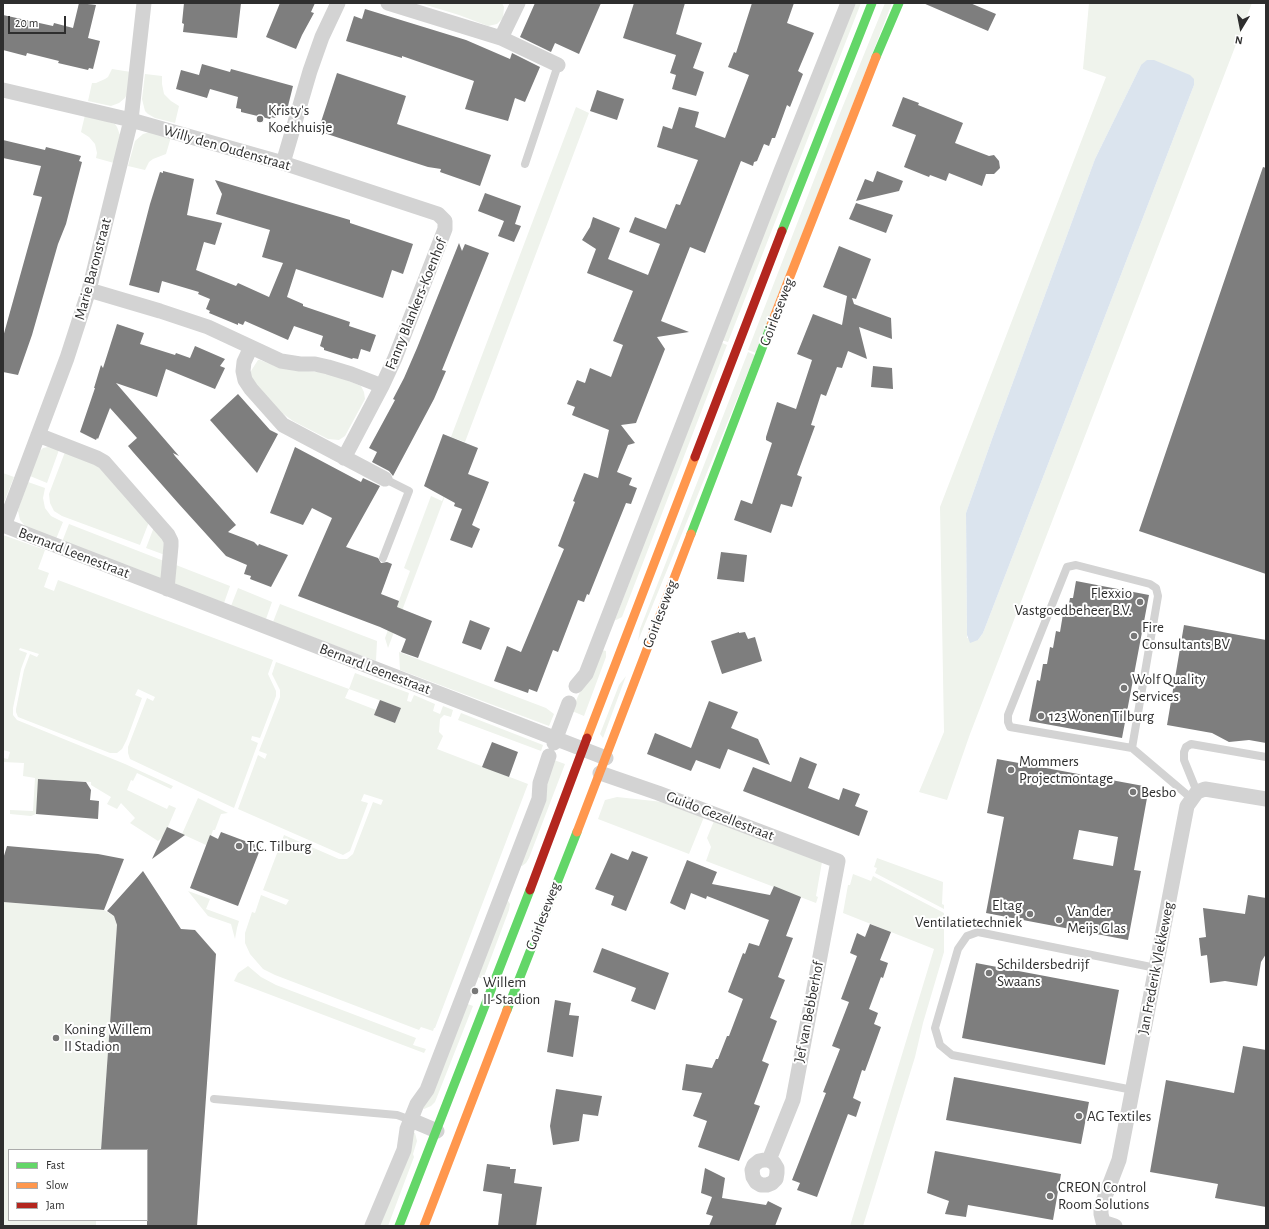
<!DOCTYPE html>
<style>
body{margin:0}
#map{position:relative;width:1269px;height:1229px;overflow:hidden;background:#fff;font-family:"Alegreya Sans",sans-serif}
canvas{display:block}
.frame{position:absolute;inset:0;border:4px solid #2e2e2e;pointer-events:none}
.legend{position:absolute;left:8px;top:1149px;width:140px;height:72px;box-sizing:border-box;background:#fff;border:1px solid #ababab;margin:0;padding:5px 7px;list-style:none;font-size:12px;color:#2e2e2e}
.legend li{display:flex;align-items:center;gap:8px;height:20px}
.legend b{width:20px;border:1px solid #ababab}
.north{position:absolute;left:1221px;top:8px;width:40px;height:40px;-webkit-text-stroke:3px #fff;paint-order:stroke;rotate:190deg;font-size:11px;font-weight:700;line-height:16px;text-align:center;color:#2e2e2e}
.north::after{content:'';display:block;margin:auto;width:14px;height:18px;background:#2e2e2e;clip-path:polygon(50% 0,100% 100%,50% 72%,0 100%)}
.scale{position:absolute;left:8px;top:16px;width:58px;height:18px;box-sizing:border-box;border:2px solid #2e2e2e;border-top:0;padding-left:5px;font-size:12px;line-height:14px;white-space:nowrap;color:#2e2e2e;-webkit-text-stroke:3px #fff;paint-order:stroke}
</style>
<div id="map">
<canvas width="1269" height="1229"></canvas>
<div class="frame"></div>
<ul class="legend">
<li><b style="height:5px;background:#63d668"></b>Fast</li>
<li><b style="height:5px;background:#ff974d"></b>Slow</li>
<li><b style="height:5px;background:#b3261e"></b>Jam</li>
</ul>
<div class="north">N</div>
<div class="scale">20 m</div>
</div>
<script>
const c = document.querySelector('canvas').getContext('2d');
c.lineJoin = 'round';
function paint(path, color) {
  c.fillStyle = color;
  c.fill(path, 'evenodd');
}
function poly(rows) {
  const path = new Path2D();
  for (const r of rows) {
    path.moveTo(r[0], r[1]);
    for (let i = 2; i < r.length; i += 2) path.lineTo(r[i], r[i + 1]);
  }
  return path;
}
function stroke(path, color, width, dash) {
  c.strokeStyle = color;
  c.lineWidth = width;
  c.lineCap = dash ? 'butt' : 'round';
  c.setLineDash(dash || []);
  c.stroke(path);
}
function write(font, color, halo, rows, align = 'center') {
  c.font = font + ' "Alegreya Sans",sans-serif';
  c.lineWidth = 4;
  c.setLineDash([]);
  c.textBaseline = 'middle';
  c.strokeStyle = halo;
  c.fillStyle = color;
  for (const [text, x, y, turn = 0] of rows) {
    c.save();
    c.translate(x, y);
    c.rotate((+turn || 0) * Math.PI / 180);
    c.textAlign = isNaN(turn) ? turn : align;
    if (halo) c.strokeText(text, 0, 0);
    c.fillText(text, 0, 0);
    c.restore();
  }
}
const green = poly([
 [420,3,502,3,504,7,503,18,497,24,488,26,459,15],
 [853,3,861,3,728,342,721,340],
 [885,3,892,3,756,353,748,350,838,118],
 [1089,3,1252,3,970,734,947,800,919,792,944,732,940,507,1106,77,1083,69],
 [1141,65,1194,85,983,633,978,640,967,638,966,513,992,439,1095,159],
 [112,69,131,72,127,94,125,98,119,103,111,106,88,101,92,83,96,83,105,79,108,77],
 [145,74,162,76,162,84,164,94,171,101,179,106,175,123,155,118,148,114,145,111,142,99],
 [576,107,589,113,465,442,451,437],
 [85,115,115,124,117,127,120,135,114,163,96,158,97,153,95,144,89,137,81,132],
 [150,132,171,137,166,154,153,159,149,162,145,170,128,166,135,141,143,134],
 [720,342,727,345,622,617,616,620,615,620],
 [748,352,755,355,638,641,640,629],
 [258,360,260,360,284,369,319,372,339,377,361,386,364,392,365,399,345,436,339,440,328,439,293,421,282,413,253,381,250,374,251,371],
 [48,447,59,450,47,483,30,476,39,452,43,448],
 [65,452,95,463,149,522,140,545,62,516,54,511,50,503,49,494],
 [459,456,460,456,388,648,385,638,410,571,404,568,431,496,442,501],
 [3,473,14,477,3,505],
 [28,482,45,488,43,498,45,508,51,516,63,522,56,539,26,527,20,520,18,511,19,507],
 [69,524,164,561,162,579,62,542],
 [154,527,163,537,165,555,146,548],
 [3,535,45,550,38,569,49,573,44,587,54,591,58,580,273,660,268,674,276,691,276,696,260,738,252,736,251,740,258,743,234,808,130,759,128,753,128,747,147,698,153,701,155,697,138,689,135,695,142,698,127,739,122,749,117,753,110,753,18,717,16,712,16,709,24,670,30,654,37,657,39,654,20,648,19,650,27,653,21,669,13,708,13,715,17,720,125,764,173,786,171,789,137,773,133,781,131,780,127,790,167,809,169,805,176,808,164,836,158,841,130,823,135,818,121,803,117,809,107,804,111,797,91,785,91,782,39,779,36,814,31,816,10,814,10,810,33,811,35,778,23,776,24,763,3,762,3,758,8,759,10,752,3,750],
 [176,565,230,586,224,603,174,584],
 [238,588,272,602,266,619,231,606],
 [280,604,377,641,376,661,273,622],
 [602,650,606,651,606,657,584,716,572,711,578,696],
 [399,652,546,708,554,714,549,726,400,670],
 [276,662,349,689,355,673,409,693,407,701,411,702,414,695,435,704,433,711,440,714,443,706,453,710,451,717,444,715,440,719,439,732,443,736,437,749,528,784,435,1028,434,1028,433,1031,421,1027,419,1030,275,975,263,969,250,954,245,943,245,933,252,912,255,913,261,895,286,905,289,900,263,890,284,835,339,859,347,859,353,854,373,802,381,805,383,800,364,794,361,801,368,803,350,851,343,855,238,809,258,755,265,759,267,754,259,751,280,697,280,690,272,674],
 [349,689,401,708,395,723,374,715,376,710,345,698],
 [626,676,603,738,600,734,619,685],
 [461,713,543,745,541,751,458,720],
 [554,760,565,764,529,858,526,863,522,866,520,865],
 [617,797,663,802,704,817,689,854,598,819,605,800],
 [198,798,228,813,221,814,215,830,213,830,211,836,210,836,206,845,182,834],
 [714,821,822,862,816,896,818,897,816,903,706,861,711,847,707,838],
 [877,858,943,882,942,904,944,905,944,909,875,873,877,868,874,867],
 [853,874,871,881,873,876,944,913,944,952,923,1023,915,1057,863,1226,850,1226,934,949,843,913,848,885,850,885],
 [188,891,210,899,206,909,239,921,237,928,235,939,231,924,208,916],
 [507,899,510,904,509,910,483,979,475,976],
 [3,902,104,910,114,916,117,926,101,1150,9,1150,9,1220,96,1220,96,1226,3,1226],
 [248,966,261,977,276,985,416,1038,413,1045,426,1049,424,1053,234,981,238,973],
 [465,1003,473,1006,435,1102,431,1106,424,1109,421,1107],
 [412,1132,415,1133,417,1141,413,1154,414,1157,388,1226,379,1226]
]);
const water = poly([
 [1147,60,1154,60,1190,75,1194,79,1194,85,983,633,978,640,970,643,967,635,966,513,992,439,1095,159,1141,65]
]);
const building = poly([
 [79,3,96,5,88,38,100,41,93,69,89,68,88,70,58,63,59,61,27,53,26,56,3,50,3,15,53,26,54,23,73,28],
 [184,3,241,3,237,38,183,32,184,24,182,23],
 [280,3,315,3,311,12,314,13,302,35,296,49,266,37],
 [535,3,601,3,579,54,555,43,551,52,520,37],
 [634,3,685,3,676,34,702,43,693,68,704,72,696,96,672,89,676,75,670,73,676,55,623,38],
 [752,3,794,3,787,23,814,33,798,71,803,74,790,107,787,105,775,138,772,138,769,146,764,144,757,161,754,162,753,166,741,161,705,253,690,247,661,321,689,332,657,337,665,349,636,423,621,425,635,443,628,445,617,472,632,478,629,485,637,488,631,504,626,503,589,595,587,594,584,602,578,600,558,652,553,650,537,692,529,689,528,693,494,681,507,646,521,652,564,549,558,546,575,502,573,501,584,473,598,478,609,430,572,415,575,407,567,404,577,380,585,383,590,368,611,377,623,345,613,341,633,291,587,273,596,249,582,240,590,227,593,217,620,228,608,259,648,275,660,244,629,232,635,217,666,229,676,204,680,205,698,160,657,147,663,126,672,129,679,107,699,112,695,127,725,138,749,75,728,67,734,52,736,53],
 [923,3,970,3,996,14,988,31],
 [365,9,466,40,510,59,512,53,540,67,525,102,515,98,508,121,465,109,474,81,402,56,402,58,346,41,354,16,362,19],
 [202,64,230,72,231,69,293,86,287,110,278,107,275,118,271,117,270,119,241,112,241,109,236,108,238,97,210,89,207,98,176,89,181,70,199,75],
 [337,73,406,96,397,124,491,155,480,186,440,172,441,169,428,167,403,159,318,131],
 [597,90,624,99,617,120,590,111],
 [903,97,919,103,918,105,963,123,955,143,989,156,994,155,999,161,1000,168,994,174,986,174,982,186,949,173,946,181,930,175,929,177,904,167,916,135,892,126],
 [3,140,45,150,46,147,81,156,79,161,82,162,66,224,58,244,32,335,18,375,3,372,3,337,42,197,33,195,41,166,3,158],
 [1263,167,1266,168,1266,574,1139,531],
 [163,171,194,179,187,215,222,223,215,245,204,242,196,270,236,286,238,283,269,297,283,263,262,257,270,230,216,214,222,194,215,180,350,220,350,223,413,244,403,274,392,270,383,298,296,269,287,297,303,304,303,306,350,322,349,326,376,335,370,352,361,349,358,359,353,358,352,359,324,350,324,348,320,346,323,336,294,326,288,340,245,321,243,325,238,323,238,325,209,313,210,311,206,309,210,299,198,294,199,292,162,281,159,293,129,285,150,204,160,172,163,173],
 [877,171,903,181,899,191,856,201,865,179,873,182],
 [485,193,521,206,515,224,521,226,514,242,498,236,504,221,478,211],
 [856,203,893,215,886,233,849,219],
 [459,243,462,251,465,244,489,253,442,370,446,371,434,399,393,476,389,471,372,462,377,452,369,448,395,400,393,399,404,378,417,348],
 [839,246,871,259,856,299,852,298,854,304,891,318,892,339,859,327,867,359,848,351,842,368,837,367,826,396,821,394,811,425,815,426,797,475,802,477,792,507,781,504,771,533,734,520,741,500,752,504,772,443,766,440,766,437,777,402,796,409,812,360,797,354,813,314,842,325,847,296,823,287],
 [117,324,144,333,140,344,175,355,176,353,190,358,195,346,225,359,220,366,225,368,215,389,166,369,157,397,116,383,179,456,173,453,175,456,236,525,228,532,254,542,258,546,259,544,288,555,271,587,250,579,251,576,244,574,247,565,226,556,178,503,133,452,128,446,137,438,110,408,98,439,97,438,96,440,80,432,95,388,94,388,101,365,103,368],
 [873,366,892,368,893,389,871,387],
 [238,394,270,430,278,434,257,473,210,420],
 [443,434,478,448,468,474,489,482,472,525,480,529,472,548,450,540,462,509,454,506,455,503,424,486],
 [295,447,361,482,363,478,380,486,346,547,378,558,381,563,387,562,392,564,381,594,399,601,397,607,432,621,418,658,401,652,406,639,380,627,298,596,332,518,312,508,303,525,270,513],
 [721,552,747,555,744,582,717,579],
 [1076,581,1149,595,1122,738,1029,721,1037,680,1040,681,1043,664,1047,664,1050,647,1053,648,1056,631,1060,632,1063,614,1067,615,1070,598,1073,598],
 [470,620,490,628,481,650,462,643],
 [1184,625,1266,640,1266,743,1249,740,1229,742,1212,733,1167,725],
 [739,632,739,633,745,632,748,639,755,637,762,661,722,674,711,641],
 [380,700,401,708,395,723,374,715],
 [709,701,738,712,731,728,758,739,770,765,728,749,720,769,696,760,691,771,647,754,655,733,691,748],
 [492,742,518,752,509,777,482,767],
 [800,757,817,764,808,788,839,800,843,788,860,794,855,806,868,811,859,836,743,791,753,767,791,782],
 [997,759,1149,787,1134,870,1141,871,1128,940,986,913,1004,817,987,813],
 [1079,830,1118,837,1113,866,1073,859],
 [38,779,86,782,91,790,90,800,99,801,98,819,36,814],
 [167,827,185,835,152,859],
 [221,832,261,847,238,906,190,888,210,835,218,839],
 [7,846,98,854,124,859,104,910,3,902,3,859],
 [632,851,648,857,626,911,611,905,614,896,595,889,611,853,628,860],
 [687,860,717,872,712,884,770,895,774,886,801,897,786,936,793,938,778,977,785,980,770,1018,777,1021,762,1061,769,1064,754,1104,760,1106,739,1161,698,1147,707,1121,693,1116,702,1093,682,1090,686,1064,712,1068,716,1059,718,1059,727,1036,729,1036,743,999,728,992,743,953,745,954,749,943,759,946,769,920,707,896,706,899,691,893,685,910,670,903],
 [143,871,181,929,195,930,216,954,197,1226,147,1226,147,1150,101,1150,117,925,114,916,107,911],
 [1248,895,1266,898,1266,954,1261,962,1257,986,1225,981,1210,983,1207,955,1201,956,1199,938,1206,937,1203,908,1245,914],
 [870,924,891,932,880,960,888,963,883,978,881,977,869,1009,878,1013,874,1024,881,1027,865,1071,862,1070,853,1098,861,1102,856,1117,848,1114,817,1197,797,1190,800,1183,792,1180,826,1093,823,1092,840,1049,832,1046,849,1002,841,999,857,956,850,953,857,933,865,937],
 [602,948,669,973,655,1010,631,1001,636,988,593,972],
 [976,963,1119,990,1105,1065,962,1038],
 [555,1000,571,1003,569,1015,579,1016,573,1057,547,1052],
 [1243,1046,1266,1050,1266,1207,1215,1198,1218,1184,1150,1172,1166,1080,1234,1093],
 [954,1077,1089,1102,1081,1144,946,1120],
 [556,1089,602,1096,598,1116,583,1114,579,1141,553,1145,550,1126],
 [935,1151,1061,1174,1053,1220,968,1205,966,1217,945,1214,949,1201,927,1193],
 [487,1164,510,1167,510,1169,516,1169,514,1183,542,1187,536,1226,498,1226,502,1194,483,1191],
 [705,1168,725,1178,722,1198,766,1205,768,1201,782,1208,775,1226,709,1226,713,1216,706,1214,712,1197,701,1193]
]);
const lane = poly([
 [525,164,558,65],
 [383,558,409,491,385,479],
 [1132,748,1158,596,1156,588,1150,584,1076,565,1067,567,1008,715,1008,722,1010,727,1132,748,1191,798],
 [1197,792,1184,760,1184,752,1186,747,1191,744,1266,757],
 [1133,1090,952,1055,940,1045,935,1028,958,949,967,936,978,932,1156,968],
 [214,1099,397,1115,411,1120]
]);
const street = poly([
 [388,3,501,38,558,65],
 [501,38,518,3],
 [3,90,131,120,283,163,438,214,445,221,445,229,395,358,382,386,344,458],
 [283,163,310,71,322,37,338,3],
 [89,290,160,311,208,327,281,361,300,364,315,364,328,367,351,374,382,386],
 [251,347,244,362,243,371,245,380,251,389,283,425,385,479],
 [38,435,97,458,104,462,168,535,171,541,171,546,167,589],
 [3,525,606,758],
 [4,526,67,358,89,290,131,120,144,3],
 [576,686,586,674,781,171,848,3],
 [554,743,569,703],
 [600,773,658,793,838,861,793,1100,769,1160,774,1163,777,1168,777,1173,776,1179,772,1183,767,1185,761,1185,756,1182,753,1177,752,1170,754,1165,759,1161,764,1160,769,1160],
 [411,1120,437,1131],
 [372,1226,404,1150,407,1129,417,1104,427,1090,539,799,540,783,549,756],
 [1115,1226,1103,1222,1101,1214,1101,1207,1119,1160,1187,806,1197,792,1205,789,1266,799]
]);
const fast = poly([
 [876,57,899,3],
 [782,231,872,3],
 [691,534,771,325],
 [507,1010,577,832],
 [399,1226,530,890]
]);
const slow = poly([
 [771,325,876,57],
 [587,738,695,457],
 [577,832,691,534],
 [424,1226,507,1010]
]);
const jam = poly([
 [695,457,782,231],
 [530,890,587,738]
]);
const markers = [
 [260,119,4,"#777"],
 [1140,602,4,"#777"],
 [1134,636,4,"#777"],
 [1124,688,4,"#777"],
 [1041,716,4,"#777"],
 [1011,770,4,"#777"],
 [1133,792,4,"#777"],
 [239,846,4,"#777"],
 [1030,914,4,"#777"],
 [1059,920,4,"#777"],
 [989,973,4,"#777"],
 [475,991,4,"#777"],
 [56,1038,4,"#777"],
 [1079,1116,4,"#777"],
 [1050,1196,4,"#777"]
];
const poiNames = [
 ["Kristy's",268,110],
 ["Koekhuisje",268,127],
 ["Flexxio",1132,593,"right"],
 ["Vastgoedbeheer B.V.",1132,610,"right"],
 ["Fire",1142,627],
 ["Consultants BV",1142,644],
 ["Wolf Quality",1132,679],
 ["Services",1132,696],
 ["123Wonen Tilburg",1049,716],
 ["Mommers",1019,761],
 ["Projectmontage",1019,778],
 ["Besbo",1141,792],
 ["T.C. Tilburg",247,846],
 ["Eltag",1022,905,"right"],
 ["Ventilatietechniek",1022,922,"right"],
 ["Van der",1067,911],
 ["Meijs Glas",1067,928],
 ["Schildersbedrijf",997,964],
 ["Swaans",997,981],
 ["Willem",483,982],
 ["II-Stadion",483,999],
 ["Koning Willem",64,1029],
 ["II Stadion",64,1046],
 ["AG Textiles",1087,1116],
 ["CREON Control",1058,1187],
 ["Room Solutions",1058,1204]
];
const streetNames = [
 ["Willy den Oudenstraat",227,148,16],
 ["Marie Baronstraat",93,269,-75],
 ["Fanny Blankers-Koenhof",416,304,-68],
 ["Goirleseweg",777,312,-69],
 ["Bernard Leenestraat",74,553,21],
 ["Goirleseweg",660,614,-69],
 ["Bernard Leenestraat",375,669,21],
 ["Guido Gezellestraat",720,816,21],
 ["Goirleseweg",543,916,-69],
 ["Jan Frederik Vlekkeweg",1156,968,-79],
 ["Jef van Bebberhof",809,1012,-79]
];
paint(green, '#eff3ec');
paint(water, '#dbe4ee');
paint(building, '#7e7e7e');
stroke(lane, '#d3d3d3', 8);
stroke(street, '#d3d3d3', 15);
stroke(fast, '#63d668', 9);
stroke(slow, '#ff974d', 9);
stroke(jam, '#b3261e', 9);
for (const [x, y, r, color] of markers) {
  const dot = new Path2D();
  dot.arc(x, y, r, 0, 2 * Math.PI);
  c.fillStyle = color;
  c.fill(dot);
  stroke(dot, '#fff', 1.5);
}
write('15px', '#2e2e2e', '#fff', poiNames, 'left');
write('15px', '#2e2e2e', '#fff', streetNames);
</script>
